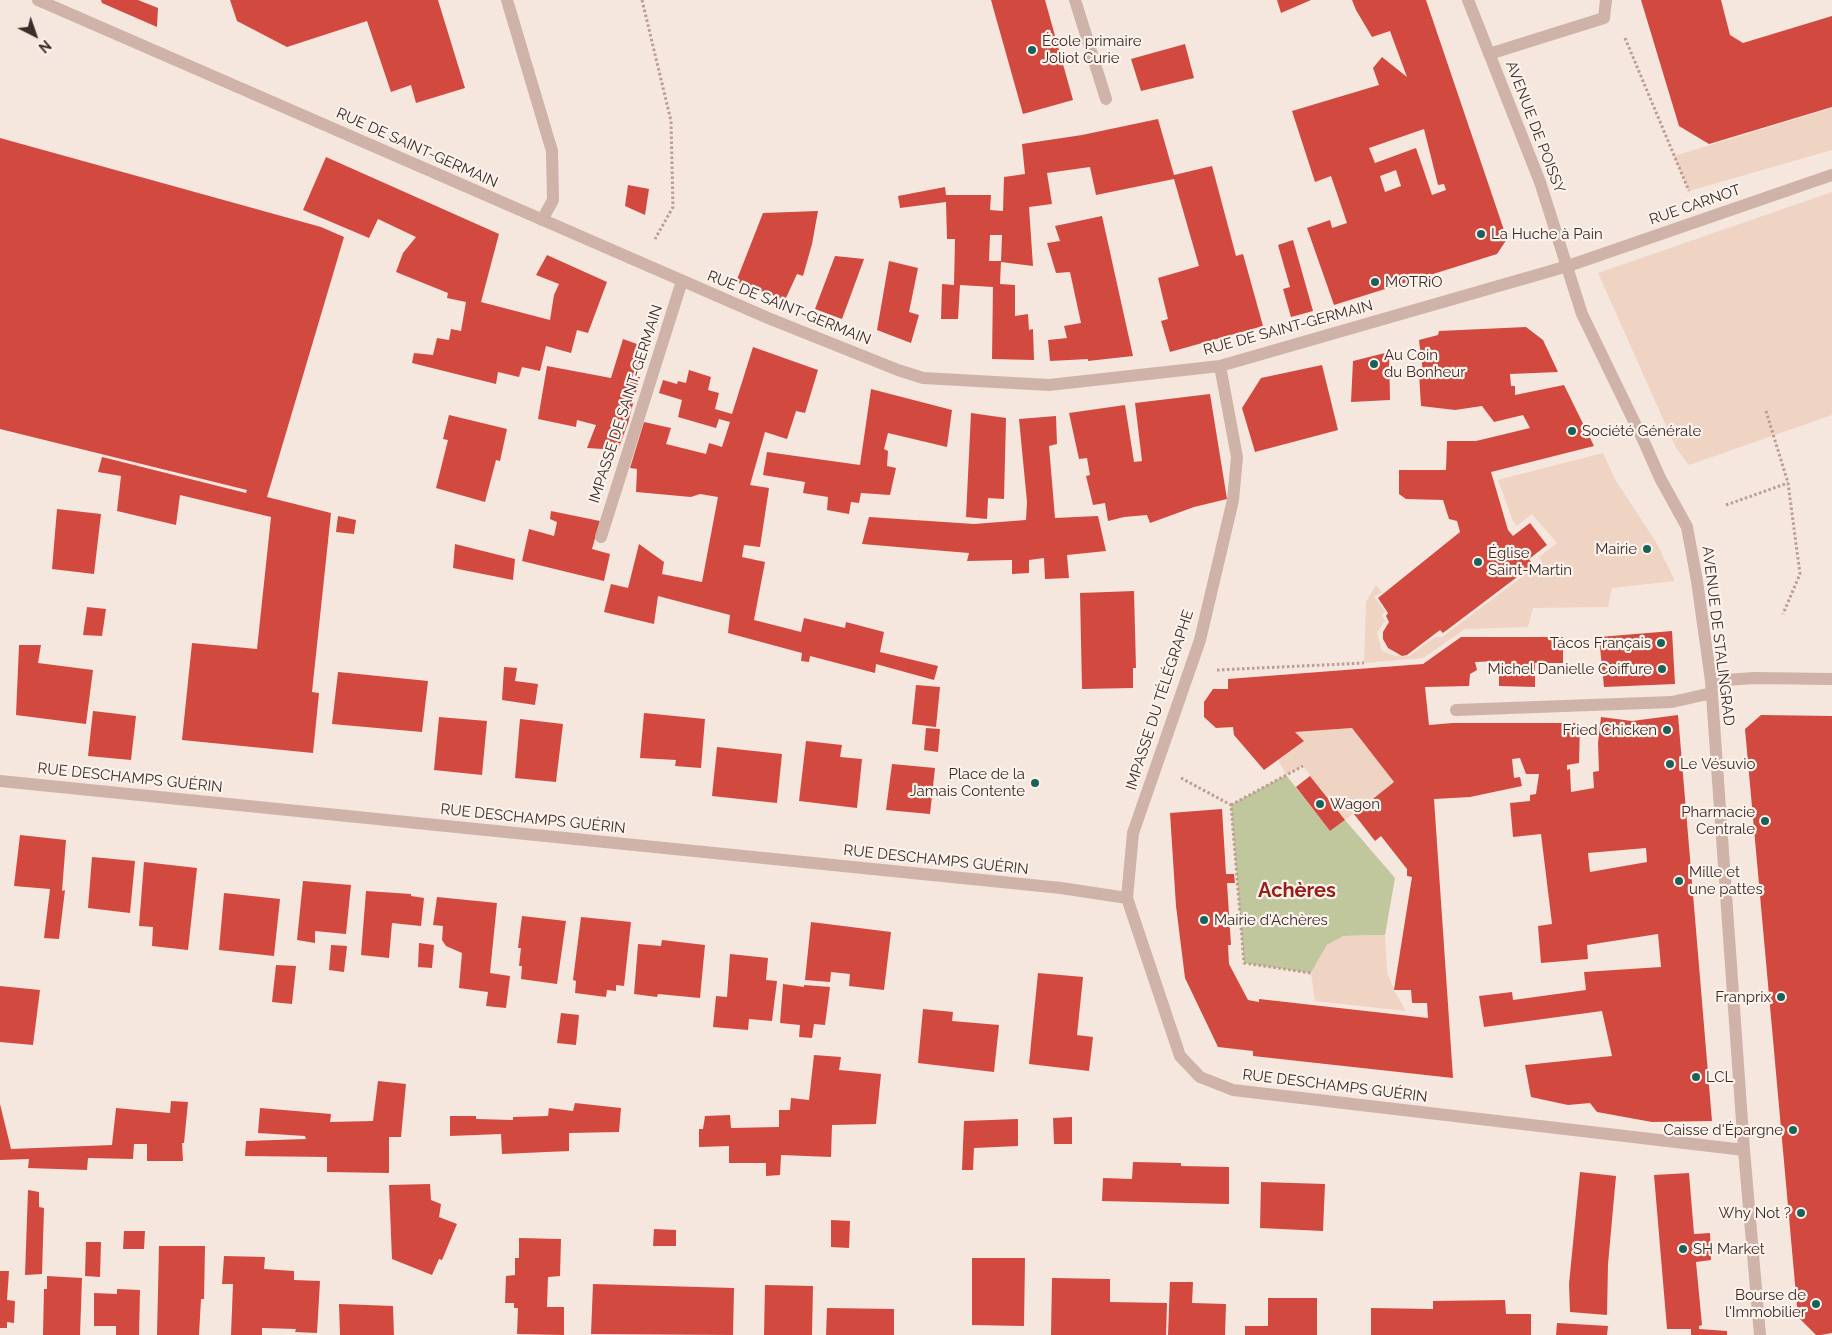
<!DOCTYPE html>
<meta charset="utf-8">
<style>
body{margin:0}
#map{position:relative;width:1832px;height:1335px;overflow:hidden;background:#f5e6de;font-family:Raleway,sans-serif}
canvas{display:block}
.north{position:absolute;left:10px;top:10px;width:50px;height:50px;-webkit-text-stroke:4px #fcf2ec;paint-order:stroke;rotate:139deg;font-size:14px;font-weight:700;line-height:20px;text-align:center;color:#3c2c29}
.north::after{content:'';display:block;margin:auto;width:18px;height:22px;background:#3c2c29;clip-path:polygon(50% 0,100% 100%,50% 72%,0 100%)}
</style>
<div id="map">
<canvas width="1832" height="1335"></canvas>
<div class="north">N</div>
</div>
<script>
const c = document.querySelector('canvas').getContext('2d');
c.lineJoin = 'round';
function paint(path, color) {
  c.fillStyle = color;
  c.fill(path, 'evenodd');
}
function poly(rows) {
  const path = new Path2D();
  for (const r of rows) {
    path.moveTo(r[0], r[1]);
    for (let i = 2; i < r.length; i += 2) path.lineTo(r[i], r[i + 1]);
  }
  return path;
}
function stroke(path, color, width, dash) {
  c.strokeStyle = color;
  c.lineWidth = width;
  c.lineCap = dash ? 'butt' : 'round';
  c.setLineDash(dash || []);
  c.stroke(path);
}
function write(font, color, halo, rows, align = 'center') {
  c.font = font + ' Raleway,sans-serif';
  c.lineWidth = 4.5;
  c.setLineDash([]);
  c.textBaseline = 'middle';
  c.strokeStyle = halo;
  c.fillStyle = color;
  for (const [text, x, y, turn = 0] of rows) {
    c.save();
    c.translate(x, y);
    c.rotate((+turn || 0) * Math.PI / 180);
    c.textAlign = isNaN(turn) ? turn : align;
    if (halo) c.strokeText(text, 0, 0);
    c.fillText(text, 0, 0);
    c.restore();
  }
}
const green = poly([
 [1286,775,1330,831,1345,820,1395,878,1385,935,1344,936,1327,945,1311,973,1244,963,1231,805]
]);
const plaza = poly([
 [1832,108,1832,150,1689,191,1674,156],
 [1832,192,1832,415,1689,465,1676,448,1598,273],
 [1603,453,1616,481,1656,542,1675,581,1612,588,1608,607,1533,608,1528,627,1465,629,1423,658,1364,663,1366,602,1376,585,1382,592,1374,597,1385,611,1382,616,1386,621,1384,622,1377,633,1382,651,1396,656,1409,656,1435,637,1442,637,1542,562,1539,557,1557,543,1532,514,1517,526,1513,521,1498,480],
 [1352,728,1394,782,1345,820,1303,766,1286,775,1278,760,1303,742,1295,732],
 [1385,935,1387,972,1394,990,1406,1011,1315,1001,1311,973,1327,945,1344,936]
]);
const building = poly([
 [101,0,138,0,158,8,157,27,102,3],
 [230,0,438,0,465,88,416,103,411,85,391,92,367,21,287,47,237,21],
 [991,0,1045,0,1073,100,1023,114],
 [1277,0,1311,0,1281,13],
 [1352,0,1426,0,1507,239,1497,254,1334,305,1307,228,1330,220,1332,228,1347,223,1331,176,1315,182,1292,111,1379,85,1373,68,1382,57,1407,77,1390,31,1372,37,1356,10],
 [1424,129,1438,185,1444,184,1446,190,1432,195,1416,148,1375,163,1369,148],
 [1396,170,1401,186,1385,192,1380,176],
 [1641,0,1721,0,1730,35,1743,43,1832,16,1832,107,1709,144,1679,126],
 [1185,44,1194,78,1141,91,1131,59],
 [1158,119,1174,175,1212,166,1236,256,1243,254,1263,326,1170,352,1161,321,1168,319,1158,278,1199,266,1174,179,1096,195,1090,167,1047,173,1052,204,1029,207,1033,266,1001,262,1002,235,990,235,989,261,1001,261,1000,284,1015,285,1015,316,1028,314,1029,330,1033,329,1034,360,992,359,993,287,960,285,958,319,941,319,942,284,954,285,955,239,947,239,946,202,900,208,898,196,945,187,946,195,991,195,990,210,1003,211,1004,177,1025,174,1022,144,1082,135],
 [0,138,321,227,344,237,267,497,331,513,312,692,319,693,313,753,182,740,192,643,257,649,271,517,180,495,176,525,117,511,121,476,98,472,102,457,246,493,247,490,0,429],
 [326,157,499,234,481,302,550,320,554,295,559,284,536,275,547,255,607,282,588,333,577,330,571,353,546,346,540,371,522,367,519,377,498,372,496,384,412,363,414,353,433,355,437,338,449,340,451,329,461,331,466,302,447,298,448,293,396,272,403,253,416,237,378,219,369,238,303,210],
 [628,185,649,189,645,215,625,206],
 [818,211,812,244,803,276,797,274,785,300,736,282,763,213],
 [1102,216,1133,356,1088,361,1088,359,1050,361,1048,340,1067,338,1064,326,1081,323,1070,272,1056,273,1047,243,1060,241,1055,226],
 [1293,240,1313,311,1291,317,1283,289,1290,287,1278,245],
 [835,256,864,259,842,319,815,309],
 [889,261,918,268,909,312,919,315,911,343,877,330],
 [1526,327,1543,340,1558,372,1510,374,1511,386,1515,386,1515,395,1564,385,1594,446,1491,472,1508,530,1513,536,1530,523,1547,545,1529,559,1533,565,1443,633,1440,630,1407,655,1402,656,1388,648,1383,639,1383,632,1389,622,1386,616,1388,613,1378,598,1460,532,1457,521,1449,519,1443,500,1406,499,1399,494,1399,470,1446,470,1447,441,1476,441,1530,428,1523,415,1494,422,1482,406,1455,410,1421,406,1419,373,1423,373,1419,340,1438,335,1439,331],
 [623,339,648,348,637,377,640,377,628,423,618,450,587,448,596,425,577,420,576,427,538,419,547,366,611,378],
 [753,347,818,370,805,413,796,411,787,439,765,432,750,485,769,488,760,547,744,545,742,557,765,562,754,620,801,632,804,618,845,628,846,622,884,632,880,652,938,666,934,680,876,664,875,673,810,656,809,662,801,661,802,653,728,633,730,615,658,596,654,624,604,612,611,584,628,588,639,544,664,562,662,574,702,582,718,497,700,494,691,497,636,492,637,469,630,468,644,422,671,428,666,444,706,454,709,443,722,447,730,422,719,419,716,428,678,417,682,400,659,393,663,380,677,384,678,381,686,383,689,370,711,377,708,390,719,393,715,409,732,414],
 [1389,352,1390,400,1351,402,1353,361],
 [1322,365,1338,430,1255,452,1242,408,1261,378],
 [871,389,952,410,947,447,888,433,884,449,888,451,887,466,896,468,890,495,861,493,859,503,851,502,849,514,827,510,828,497,803,493,805,482,763,475,767,452,860,465],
 [1210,394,1227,499,1194,507,1150,523,1147,515,1124,517,1108,521,1105,503,1093,505,1086,476,1090,475,1087,458,1079,459,1069,413,1125,405,1134,462,1142,461,1135,403],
 [971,413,1006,418,1004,499,988,498,987,519,966,517],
 [449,415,507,429,500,461,496,460,485,502,436,488,448,440,443,439],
 [1056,416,1057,444,1049,446,1055,518,1098,516,1106,551,1067,555,1069,578,1045,579,1044,558,1029,560,1029,573,1012,574,1012,560,967,561,969,553,862,544,869,517,974,524,1026,520,1027,502,1019,419],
 [57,509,101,514,94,574,52,569],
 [551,511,600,521,592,549,610,554,604,581,522,561,529,529,554,536,557,522,550,519],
 [338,516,356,520,354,534,336,532],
 [455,544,515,559,513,580,453,568],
 [1134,591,1136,668,1133,668,1133,688,1082,689,1080,593],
 [87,607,106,609,102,636,83,635],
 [1672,631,1675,684,1604,687,1599,637],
 [1461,637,1563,637,1563,663,1535,663,1535,687,1499,686,1499,661,1475,662,1477,670,1470,674,1469,686,1425,687,1429,725,1453,723,1580,723,1579,763,1567,765,1567,770,1570,769,1571,792,1594,788,1593,772,1599,771,1598,743,1601,717,1632,721,1678,715,1712,1121,1652,1122,1597,1112,1590,1103,1568,1105,1531,1097,1525,1065,1612,1056,1602,1011,1484,1027,1479,996,1512,992,1513,1000,1586,990,1584,972,1661,967,1658,934,1587,945,1588,959,1541,963,1538,926,1552,924,1541,834,1513,837,1510,803,1530,801,1530,795,1536,794,1539,774,1526,774,1520,758,1512,759,1514,778,1520,777,1522,786,1470,797,1434,799,1453,1078,1253,1056,1253,1051,1218,1047,1185,978,1176,906,1170,813,1222,809,1226,874,1234,874,1235,883,1227,883,1231,945,1228,945,1229,964,1248,1000,1259,1002,1259,999,1428,1018,1427,1003,1412,1003,1411,990,1394,990,1412,877,1407,876,1407,869,1381,836,1375,841,1354,814,1394,782,1352,728,1295,732,1304,741,1264,770,1234,735,1233,727,1216,728,1204,717,1204,702,1213,689,1228,689,1228,679,1423,664],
 [1646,848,1647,862,1590,872,1588,853],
 [19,645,41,645,38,663,93,670,86,724,16,715],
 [504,667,517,668,515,681,538,684,535,705,502,700],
 [338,672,428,681,422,732,332,724],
 [916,685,940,687,936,727,912,724],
 [93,711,136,716,131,760,88,756],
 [644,713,705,719,701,768,675,766,676,760,640,758],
 [1761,715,1832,716,1832,1333,1821,1335,1816,1335,1798,1317,1745,729],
 [439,717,487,721,482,775,434,770],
 [520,719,563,724,556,782,515,778],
 [926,728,940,729,938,752,924,750],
 [806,741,842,745,840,757,862,759,857,808,799,801],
 [717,747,782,754,777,803,712,796],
 [892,764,935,768,930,814,886,810],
 [1310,776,1345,820,1330,831,1296,787],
 [20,835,66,840,62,891,65,890,59,939,44,938,50,889,14,886],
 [92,857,135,861,130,913,88,908],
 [144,862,197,868,188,950,152,946,153,927,139,926],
 [303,881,351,885,346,934,315,931,315,943,297,940],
 [366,891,411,894,411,896,424,898,421,926,392,923,389,958,361,955],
 [224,893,280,899,274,956,219,950],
 [437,897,497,903,490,973,510,976,506,1008,486,1006,488,992,459,988,462,953,446,946,442,940,443,926,433,925],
 [522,916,566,921,557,984,521,979,522,966,519,966,521,948,518,948],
 [581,917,631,922,624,986,616,985,616,991,607,990,606,997,575,993,576,981,573,980],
 [811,922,891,932,884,990,849,986,850,974,831,972,830,982,805,980],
 [662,940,705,945,700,998,658,994,657,997,634,994,638,944,661,946],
 [419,943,434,945,432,968,418,967],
 [331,945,347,946,344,972,329,970],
 [730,954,768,958,766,980,777,981,772,1021,749,1019,748,1030,713,1027,716,996,727,997],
 [276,965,296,966,292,1004,272,1002],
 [1038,973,1083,977,1077,1035,1093,1037,1089,1071,1029,1064],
 [783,984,804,987,804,985,830,987,825,1025,814,1024,812,1038,799,1037,800,1025,780,1023],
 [0,986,40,990,33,1045,0,1042],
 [923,1009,953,1012,952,1021,999,1025,994,1072,918,1063],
 [561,1013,579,1015,576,1045,557,1043],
 [814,1055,841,1057,839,1070,881,1074,876,1124,832,1125,831,1157,781,1155,780,1175,766,1176,766,1163,729,1163,729,1146,699,1147,699,1129,703,1129,705,1116,730,1115,731,1128,779,1127,779,1110,790,1110,791,1098,809,1100],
 [378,1081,406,1084,401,1137,389,1137,389,1173,327,1172,327,1157,245,1156,246,1141,306,1139,305,1136,258,1133,260,1108,331,1114,330,1122,373,1121],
 [171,1101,188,1102,184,1143,182,1143,183,1161,147,1161,147,1144,134,1144,133,1159,88,1158,87,1170,28,1168,29,1159,0,1160,0,1104,11,1149,112,1145,116,1108,170,1113],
 [575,1103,621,1108,619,1132,569,1133,569,1151,502,1154,501,1134,450,1136,450,1116,476,1116,476,1119,513,1120,513,1117,548,1116,549,1108,573,1111],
 [1072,1117,1072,1144,1054,1144,1053,1118],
 [1018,1119,1018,1146,974,1148,973,1170,962,1170,964,1121],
 [1133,1162,1181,1163,1181,1166,1229,1167,1229,1204,1102,1201,1103,1178,1132,1179],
 [1580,1172,1616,1176,1608,1264,1607,1315,1570,1312,1569,1284],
 [1689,1173,1694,1234,1710,1233,1711,1260,1696,1262,1702,1325,1699,1326,1699,1329,1727,1331,1727,1335,1691,1335,1691,1329,1667,1329,1654,1175],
 [1261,1182,1325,1184,1323,1231,1260,1228],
 [430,1184,431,1200,441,1204,439,1217,457,1224,442,1260,439,1259,432,1275,392,1259,389,1185],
 [28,1190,39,1192,39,1207,44,1208,42,1274,25,1275],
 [831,1220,850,1221,849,1248,831,1247],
 [654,1229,676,1230,676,1246,653,1246],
 [124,1231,145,1231,144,1249,123,1249],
 [519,1238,561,1239,560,1276,548,1277,547,1307,564,1307,564,1335,517,1334,518,1308,514,1308,514,1303,505,1303,506,1276,515,1275,515,1258,519,1258],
 [86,1242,101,1242,100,1277,85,1276],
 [159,1246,205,1246,204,1299,201,1299,199,1335,157,1335],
 [224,1256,265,1257,264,1269,294,1271,294,1280,320,1281,317,1333,295,1332,296,1329,262,1328,262,1335,231,1335,233,1284,222,1284],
 [972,1258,1025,1258,1024,1326,972,1325],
 [0,1271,9,1271,7,1300,15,1301,14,1323,7,1322,7,1328,0,1328],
 [47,1276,82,1278,80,1335,43,1335,44,1289,47,1289],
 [1052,1278,1110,1279,1110,1302,1167,1303,1166,1335,1051,1335],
 [1170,1282,1193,1282,1192,1303,1226,1304,1225,1335,1168,1335],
 [593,1284,734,1288,733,1335,591,1334],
 [765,1285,813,1286,812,1335,764,1335],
 [117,1289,140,1290,139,1335,116,1335,116,1326,94,1326,94,1293,117,1294],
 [1268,1298,1317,1298,1317,1335,1245,1335,1245,1326,1268,1326],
 [1505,1300,1506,1314,1531,1314,1531,1335,1371,1335,1371,1308,1433,1309,1433,1301],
 [339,1304,393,1306,394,1335,340,1335],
 [827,1308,894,1309,894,1335,826,1335],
 [1557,1323,1608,1326,1607,1335,1556,1335]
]);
const path = poly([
 [642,0,671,121,673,207,655,239],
 [1625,38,1689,191],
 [1766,411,1788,483,1800,574,1783,614],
 [1726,505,1788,483],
 [1217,670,1364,663],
 [1181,778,1231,805,1244,963,1311,973],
 [1231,805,1303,766]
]);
const service = poly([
 [507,0,552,151,553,200,542,220],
 [1075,0,1106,99],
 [601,537,682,281]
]);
const minor = poly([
 [38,0,768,318,898,370,923,378,1049,385,1220,366,1568,266,1832,175],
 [1468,0,1540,182,1582,314,1645,444,1660,478,1687,527,1697,581,1711,681,1744,1150,1760,1335],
 [1489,54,1604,18,1606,0],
 [1220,366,1237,457,1233,500,1200,640,1133,833,1127,898,1180,1056,1200,1077,1233,1090,1744,1150],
 [1711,681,1754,678,1832,679],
 [1456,710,1672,702,1712,693],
 [0,781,1061,888,1127,898]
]);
const markers = [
 [1032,50,5,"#19625a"],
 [1481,234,5,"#19625a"],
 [1375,282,5,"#19625a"],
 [1374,364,5,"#19625a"],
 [1572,431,5,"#19625a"],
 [1647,549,5,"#19625a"],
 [1478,562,5,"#19625a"],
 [1661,643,5,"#19625a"],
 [1662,669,5,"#19625a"],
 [1667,730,5,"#19625a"],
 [1670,764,5,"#19625a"],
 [1035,783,5,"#19625a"],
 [1320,804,5,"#19625a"],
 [1765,821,5,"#19625a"],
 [1679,881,5,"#19625a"],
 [1204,920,5,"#19625a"],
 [1781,997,5,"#19625a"],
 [1696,1077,5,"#19625a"],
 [1793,1130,5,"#19625a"],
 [1801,1213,5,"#19625a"],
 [1683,1249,5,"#19625a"],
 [1816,1304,5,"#19625a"]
];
const poiNames = [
 ["École primaire",1042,41],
 ["Joliot Curie",1042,58],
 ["La Huche à Pain",1491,234],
 ["MOTRiO",1385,282],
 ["Au Coin",1384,355],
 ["du Bonheur",1384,372],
 ["Société Générale",1582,431],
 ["Mairie",1637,549,"right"],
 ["Église",1488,553],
 ["Saint-Martin",1488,570],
 ["Tacos Français",1651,643,"right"],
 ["Michel Danielle Coiffure",1652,669,"right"],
 ["Fried Chicken",1657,730,"right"],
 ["Le Vésuvio",1680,764],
 ["Place de la",1025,774,"right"],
 ["Jamais Contente",1025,791,"right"],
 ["Wagon",1330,804],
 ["Pharmacie",1755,812,"right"],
 ["Centrale",1755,829,"right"],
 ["Mille et",1689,872],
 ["une pattes",1689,889],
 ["Mairie d'Achères",1214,920],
 ["Franprix",1771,997,"right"],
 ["LCL",1706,1077],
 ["Caisse d'Épargne",1783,1130,"right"],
 ["Why Not ?",1791,1213,"right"],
 ["SH Market",1693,1249],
 ["Bourse de",1806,1295,"right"],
 ["l'Immobilier",1806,1312,"right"]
];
const streetNames = [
 ["AVENUE DE POISSY",1535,127,69],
 ["RUE DE SAINT-GERMAIN",417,148,24],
 ["RUE CARNOT",1695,205,-19],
 ["RUE DE SAINT-GERMAIN",789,308,22],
 ["RUE DE SAINT-GERMAIN",1288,328,-15],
 ["IMPASSE DE SAINT-GERMAIN",626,404,-72],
 ["AVENUE DE STALINGRAD",1718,636,83],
 ["IMPASSE DU TÉLÉGRAPHE",1160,700,-72],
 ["RUE DESCHAMPS GUÉRIN",130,778,6],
 ["RUE DESCHAMPS GUÉRIN",533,819,6],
 ["RUE DESCHAMPS GUÉRIN",936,860,6],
 ["RUE DESCHAMPS GUÉRIN",1335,1086,7]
];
const districtNames = [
 ["Achères",1297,891]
];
paint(green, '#c0c79c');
paint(plaza, '#efd4c4');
paint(building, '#d2493f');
stroke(path, '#bb9d92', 3, [2.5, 2.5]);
stroke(service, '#cfb3a8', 12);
stroke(minor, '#cfb3a8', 12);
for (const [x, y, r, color] of markers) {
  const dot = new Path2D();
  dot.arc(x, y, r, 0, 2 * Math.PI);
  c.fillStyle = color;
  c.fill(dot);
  stroke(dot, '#fcf2ec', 2);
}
write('15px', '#3c2c29', '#fcf2ec', poiNames, 'left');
write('15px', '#3c2c29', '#fcf2ec', streetNames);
write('bold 20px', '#942019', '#fcf2ec', districtNames);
</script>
